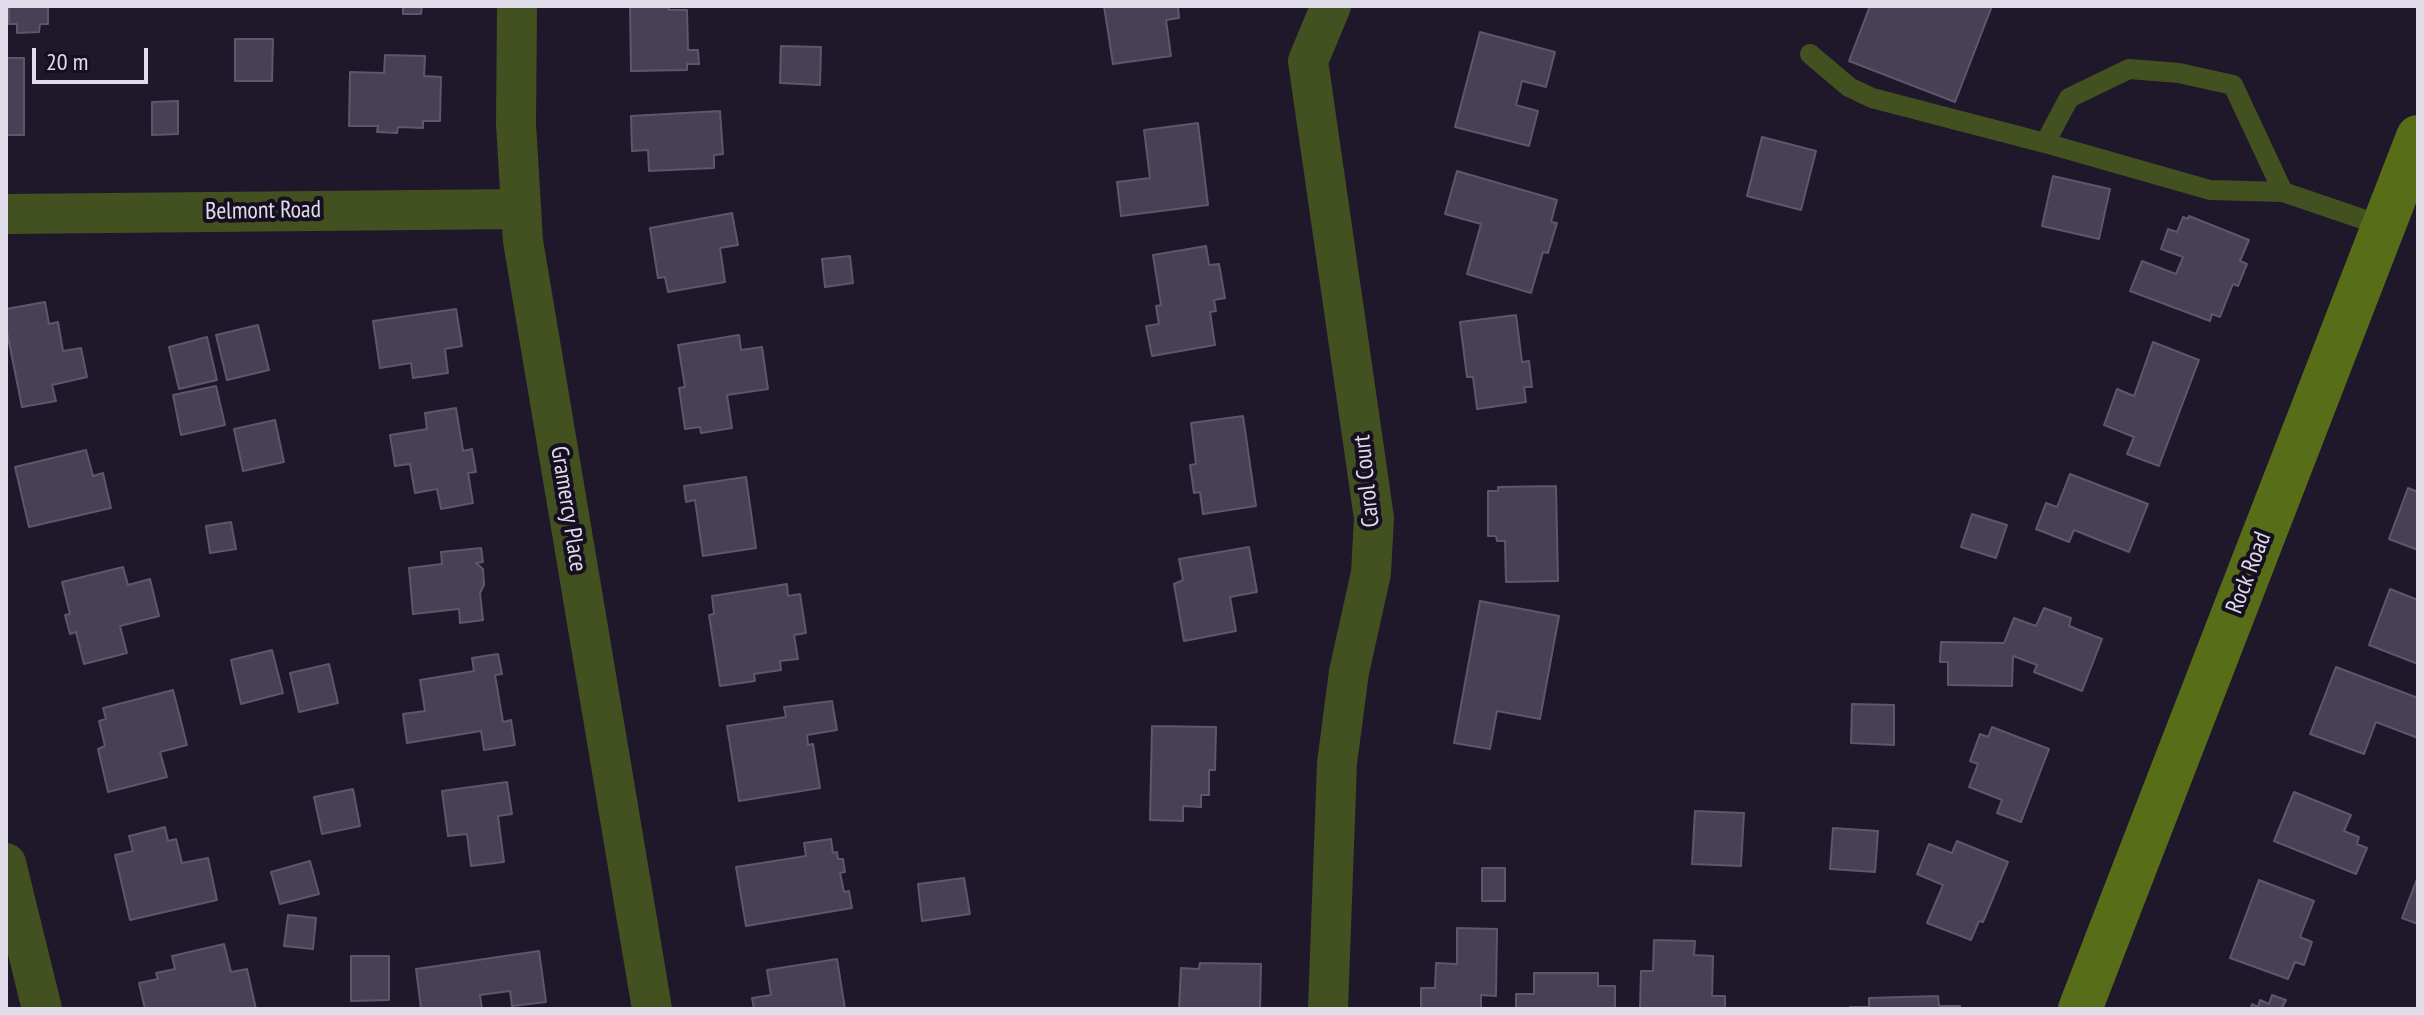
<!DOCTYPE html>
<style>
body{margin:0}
#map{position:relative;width:2424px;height:1015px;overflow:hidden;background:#1f182b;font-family:"PT Sans Narrow",sans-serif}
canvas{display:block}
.frame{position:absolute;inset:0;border:8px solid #e0dce9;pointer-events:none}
.scale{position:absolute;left:32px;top:48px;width:116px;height:36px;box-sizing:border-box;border:4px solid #e0dce9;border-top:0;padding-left:10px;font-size:24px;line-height:28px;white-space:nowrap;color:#e0dce9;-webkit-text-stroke:6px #160f21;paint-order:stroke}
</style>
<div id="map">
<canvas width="2424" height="1015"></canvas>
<div class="frame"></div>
<div class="scale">20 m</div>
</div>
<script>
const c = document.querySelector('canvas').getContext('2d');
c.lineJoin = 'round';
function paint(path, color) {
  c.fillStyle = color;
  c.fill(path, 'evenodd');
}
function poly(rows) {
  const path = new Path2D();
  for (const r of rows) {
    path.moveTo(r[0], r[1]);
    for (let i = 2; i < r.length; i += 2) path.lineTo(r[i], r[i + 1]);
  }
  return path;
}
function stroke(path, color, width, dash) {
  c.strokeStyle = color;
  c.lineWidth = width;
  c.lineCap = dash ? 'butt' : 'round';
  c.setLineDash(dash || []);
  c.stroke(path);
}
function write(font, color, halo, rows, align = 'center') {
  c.font = font + ' "PT Sans Narrow",sans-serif';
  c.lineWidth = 8;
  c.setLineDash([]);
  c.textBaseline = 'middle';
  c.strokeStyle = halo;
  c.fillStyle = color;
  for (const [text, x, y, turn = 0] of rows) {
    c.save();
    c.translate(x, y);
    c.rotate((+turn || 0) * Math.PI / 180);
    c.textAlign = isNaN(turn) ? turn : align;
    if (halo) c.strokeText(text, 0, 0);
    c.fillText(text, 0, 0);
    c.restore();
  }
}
const building = poly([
 [9,6,48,6,48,24,40,24,39,32,17,33,17,24,9,24,9,6],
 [403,6,422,6,421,14,403,14,403,6],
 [630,6,669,6,669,10,687,10,688,50,698,50,699,64,687,64,687,70,631,71,630,6],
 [1104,6,1178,6,1179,18,1166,20,1171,56,1113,64,1104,6],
 [1870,6,1992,6,1955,102,1849,61,1870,6],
 [1480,32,1555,52,1546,87,1522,81,1516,105,1538,111,1529,146,1455,127,1480,32],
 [235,39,273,39,272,81,235,81,235,39],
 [781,46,821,47,820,85,780,83,781,46],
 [385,55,425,56,424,76,441,77,440,121,423,121,423,128,398,127,397,133,377,132,378,126,349,126,350,72,384,73,385,55],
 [6,58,24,58,24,135,6,135,6,58],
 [178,101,178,134,152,135,152,102,178,101],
 [720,111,723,154,714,155,714,168,649,171,648,150,632,151,631,116,720,111],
 [1198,123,1208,205,1121,216,1117,182,1150,178,1144,130,1198,123],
 [1762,137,1816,151,1801,210,1747,196,1762,137],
 [1457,171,1557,200,1551,222,1557,223,1548,253,1543,252,1531,293,1467,274,1481,224,1445,214,1457,171],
 [2053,176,2110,189,2099,239,2042,226,2053,176],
 [732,213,738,245,720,248,725,282,668,292,665,277,658,278,650,228,732,213],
 [2189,216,2249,240,2240,261,2247,264,2238,286,2233,284,2220,317,2212,314,2210,321,2130,291,2142,261,2176,274,2183,257,2161,249,2168,229,2177,232,2183,217,2188,219,2189,216],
 [1206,246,1209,265,1219,264,1225,298,1214,300,1216,311,1210,312,1215,345,1152,356,1146,326,1159,324,1156,306,1161,305,1153,255,1206,246],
 [850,256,853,283,825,287,822,259,850,256],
 [45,302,49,324,58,322,63,351,81,348,87,377,52,385,56,401,22,407,6,327,6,309,45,302],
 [456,309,462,346,445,349,448,373,413,378,411,363,380,368,373,321,456,309],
 [1516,315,1522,362,1529,361,1532,387,1524,387,1526,402,1477,409,1473,377,1467,377,1460,322,1516,315],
 [258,325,269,370,227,380,216,335,258,325],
 [739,335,741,350,762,347,768,389,727,395,732,428,701,433,700,427,685,429,679,388,685,387,678,345,739,335],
 [207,337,217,380,179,389,169,347,207,337],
 [2153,342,2199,360,2159,466,2127,454,2134,437,2104,425,2117,389,2134,396,2153,342],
 [216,386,225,425,181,435,173,395,216,386],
 [456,408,463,451,472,449,476,472,468,473,473,503,441,509,437,489,415,493,410,464,395,466,390,435,427,429,425,413,456,408],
 [1243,416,1256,506,1203,514,1200,492,1194,493,1190,465,1196,464,1191,423,1243,416],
 [275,420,284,462,243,471,234,429,275,420],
 [86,450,93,476,103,473,111,508,29,527,15,467,86,450],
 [2070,474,2148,504,2129,552,2074,530,2069,542,2036,529,2046,503,2057,507,2070,474],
 [746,477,756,548,703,556,695,500,686,502,684,486,746,477],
 [1556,486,1558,581,1506,582,1505,541,1497,541,1496,536,1488,536,1488,491,1498,491,1498,487,1556,486],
 [2408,488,2418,492,2418,550,2389,539,2408,488],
 [1972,514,2007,525,1996,558,1961,547,1972,514],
 [231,522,236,549,210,553,206,526,231,522],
 [1249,547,1257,592,1230,597,1236,631,1184,641,1174,584,1183,580,1179,559,1249,547],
 [481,548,483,562,476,563,483,569,484,585,480,593,483,620,460,623,459,609,413,614,409,568,442,564,441,552,481,548],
 [123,567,128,585,150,579,159,616,120,626,127,653,84,664,76,632,70,634,65,615,70,614,62,582,123,567],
 [787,584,788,596,800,594,806,633,794,635,798,659,780,661,781,670,754,674,755,681,720,686,709,615,714,614,712,596,787,584],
 [2390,589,2418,600,2418,664,2369,645,2390,589],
 [1480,601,1559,616,1540,719,1497,711,1490,749,1454,743,1480,601],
 [2044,608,2071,618,2069,626,2102,639,2082,691,2034,672,2037,665,2013,656,2012,686,1948,685,1948,662,1940,662,1941,642,2004,643,2014,618,2036,626,2044,608],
 [272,650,283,693,241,704,231,660,272,650],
 [498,654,502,674,495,675,503,722,511,720,515,745,484,750,481,731,407,743,403,714,425,711,420,680,474,671,472,658,498,654],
 [329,664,338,703,299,712,290,673,329,664],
 [2336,667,2418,698,2418,738,2376,722,2364,754,2310,734,2336,667],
 [173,690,187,745,160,752,167,777,108,792,98,749,105,746,99,721,106,719,103,708,173,690],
 [832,701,837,730,807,735,808,745,813,744,820,788,739,801,727,726,786,717,784,707,832,701],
 [1852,704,1894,705,1894,745,1851,743,1852,704],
 [1152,726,1216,727,1215,770,1209,770,1209,795,1201,795,1201,807,1183,806,1183,821,1150,820,1152,726],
 [1992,727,2049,749,2021,822,1997,813,2002,800,1969,787,1978,764,1970,761,1980,734,1988,737,1992,727],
 [507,782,512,814,498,816,504,862,471,866,467,834,448,836,442,791,507,782],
 [353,789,360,826,322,834,314,797,353,789],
 [2294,792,2351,815,2344,831,2359,837,2357,844,2367,848,2356,874,2274,841,2294,792],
 [1695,811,1744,813,1741,866,1692,864,1695,811],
 [165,827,168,841,176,839,182,863,208,858,217,900,130,920,115,855,133,851,129,836,165,827],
 [1833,828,1878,831,1875,872,1830,869,1833,828],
 [831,839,833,853,837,852,838,859,843,859,845,872,840,873,844,892,849,891,852,908,746,926,736,867,806,856,804,843,831,839],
 [1957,841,2008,862,1983,922,1979,921,1971,940,1927,923,1943,885,1917,874,1929,844,1952,853,1957,841],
 [310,861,319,894,280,904,271,872,310,861],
 [1482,868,1505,868,1505,901,1482,901,1482,868],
 [964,878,970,914,922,921,918,884,964,878],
 [2417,879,2418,880,2418,924,2402,918,2417,879],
 [2259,880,2314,901,2300,937,2312,942,2304,965,2295,962,2288,979,2230,958,2259,880],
 [288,915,316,918,313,949,284,946,288,915],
 [1457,928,1497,929,1496,996,1481,995,1481,1009,1421,1009,1421,988,1435,988,1436,963,1457,964,1457,928],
 [1654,940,1695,941,1694,955,1713,956,1712,996,1725,996,1725,1009,1640,1009,1641,971,1653,971,1654,940],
 [224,944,231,972,247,969,256,1009,145,1009,139,983,158,979,156,973,175,969,172,956,224,944],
 [539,951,546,1002,512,1006,510,991,480,995,482,1009,421,1009,416,969,539,951],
 [351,956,389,956,389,1000,351,1001,351,956],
 [837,959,845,1009,754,1009,752,998,771,995,767,970,837,959],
 [1200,963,1261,964,1260,1009,1179,1009,1181,968,1199,969,1200,963],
 [1534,973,1598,973,1598,986,1615,986,1615,1009,1516,1009,1516,994,1534,994,1534,973],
 [2272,995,2286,1000,2282,1008,2285,1009,2250,1009,2252,1004,2258,1007,2260,1000,2269,1004,2272,995],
 [1938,996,1939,1006,1960,1006,1960,1009,1850,1009,1850,1007,1869,1007,1869,998,1938,996]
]);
const lane = poly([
 [1810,54,1849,87,1872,98,2045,143],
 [2283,192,2233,85,2179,73,2129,69,2069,98,2045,143,2210,190,2283,192,2383,226]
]);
const street = poly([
 [517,6,516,124,523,241,652,1009],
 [6,214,521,209],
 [6,863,42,1009],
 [1328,1009,1337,763,1349,672,1371,573,1374,518,1308,61,1331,6]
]);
const secondary = poly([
 [2080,1009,2418,137]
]);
const streetNames = [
 ["Belmont Road",263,211,-1],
 ["Carol Court",1367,481,-96],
 ["Gramercy Place",568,509,81],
 ["Rock Road",2249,573,-69]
];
paint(building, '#484156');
stroke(building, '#5e566c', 2);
stroke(lane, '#435020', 20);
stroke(street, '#435020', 40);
stroke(secondary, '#586d18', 44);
write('24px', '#e0dce9', '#160f21', streetNames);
</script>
